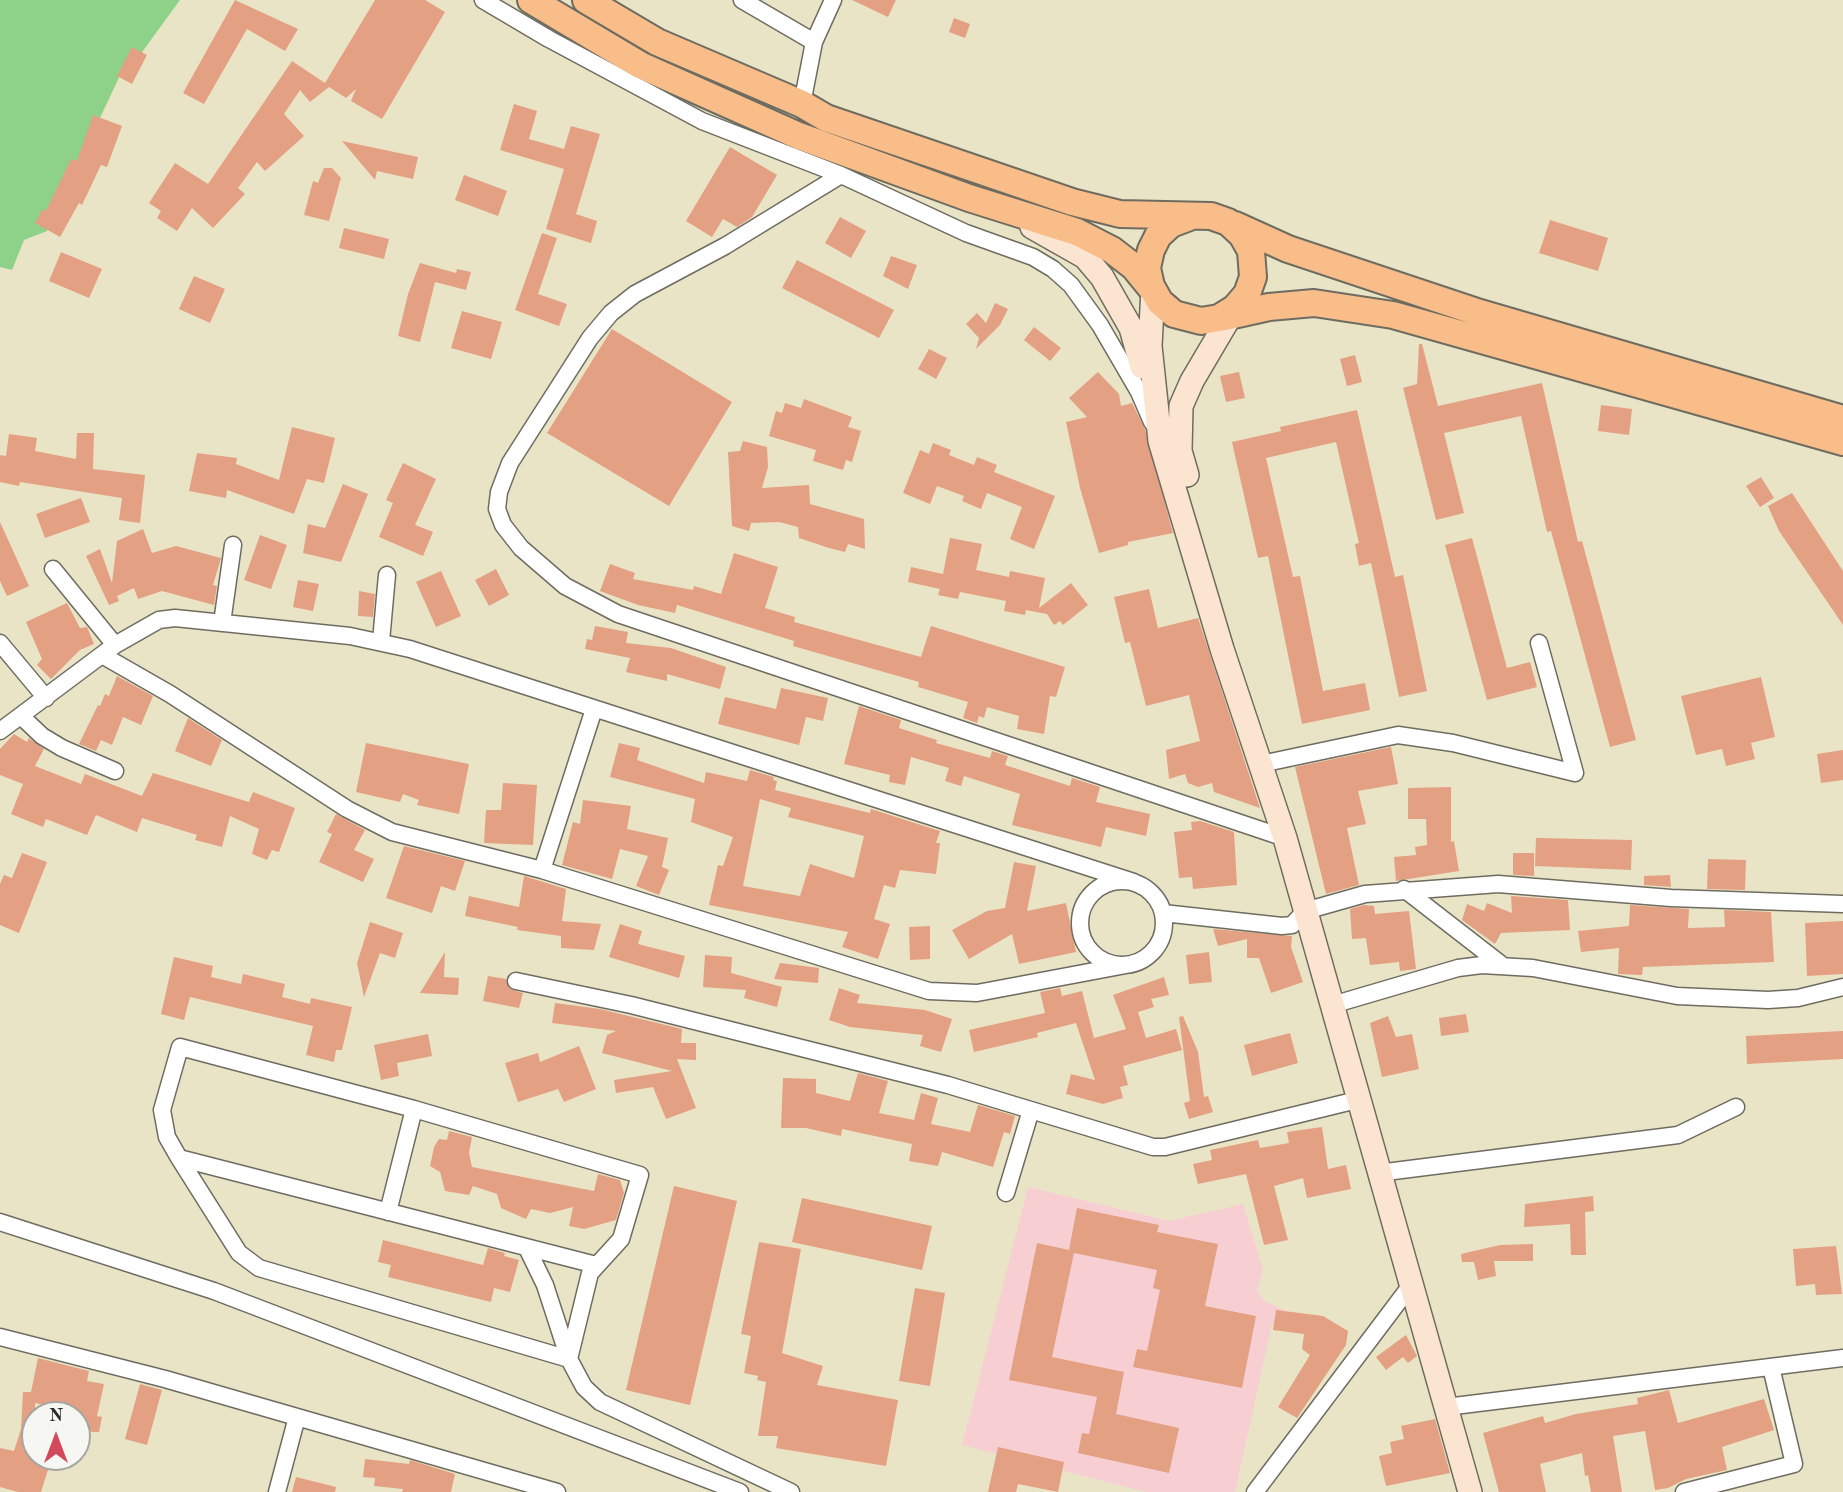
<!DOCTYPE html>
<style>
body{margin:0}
#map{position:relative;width:1843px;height:1492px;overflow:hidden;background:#eae4c6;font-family:"Old Standard TT",serif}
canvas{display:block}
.north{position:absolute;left:21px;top:1401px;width:70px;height:70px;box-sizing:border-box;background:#f6f6f2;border:2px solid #a5a5a2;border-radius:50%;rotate:0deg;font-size:19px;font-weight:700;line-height:28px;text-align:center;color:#2b2b2b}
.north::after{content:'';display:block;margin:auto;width:24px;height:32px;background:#d1495b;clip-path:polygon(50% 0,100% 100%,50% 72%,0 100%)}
</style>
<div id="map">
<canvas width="1843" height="1492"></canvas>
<div class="north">N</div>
</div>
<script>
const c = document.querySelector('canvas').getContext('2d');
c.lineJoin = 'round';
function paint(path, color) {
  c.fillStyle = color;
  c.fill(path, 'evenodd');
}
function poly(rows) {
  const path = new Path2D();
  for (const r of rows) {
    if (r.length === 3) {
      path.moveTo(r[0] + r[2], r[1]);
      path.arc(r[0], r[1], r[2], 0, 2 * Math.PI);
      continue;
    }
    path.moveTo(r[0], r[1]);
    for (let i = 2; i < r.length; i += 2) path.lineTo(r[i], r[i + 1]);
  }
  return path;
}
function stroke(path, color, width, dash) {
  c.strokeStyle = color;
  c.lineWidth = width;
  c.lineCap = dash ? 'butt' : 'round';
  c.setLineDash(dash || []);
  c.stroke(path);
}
const built = poly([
 [1028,1187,1169,1221,1243,1204,1263,1270,1257,1290,1264,1301,1284,1310,1282,1323,1272,1324,1235,1492,1146,1492,962,1445]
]);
const green = poly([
 [0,0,180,0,137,59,130,54,47,231,24,240,12,270,0,267]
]);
const building = poly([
 [235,0,298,29,285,51,247,29,204,104,183,93],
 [375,0,425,0,445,12,382,119,351,101,356,89,346,98,329,87,310,102,300,90,284,114,304,136,265,171,257,162,238,188,245,194,213,228,192,208,177,231,157,218,161,211,149,203,175,163,208,184,292,61,325,83],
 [852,0,896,0,888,17],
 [954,18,970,24,965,38,949,32],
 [132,47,147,55,132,84,117,76],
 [514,104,537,111,529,139,564,149,571,126,600,134,576,214,597,221,591,243,546,229,564,169,500,150],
 [93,115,122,126,107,167,101,165,82,205,79,203,60,237,35,223,43,209,46,211,71,159,77,161],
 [342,141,418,157,413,179,377,171,375,180],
 [730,147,777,175,752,217,737,227,723,219,712,237,686,221],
 [324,168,332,168,341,178,329,221,304,215,313,181,318,183],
 [464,175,507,191,498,216,455,200],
 [840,217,866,231,851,258,825,243],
 [1550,220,1608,238,1598,271,1539,253],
 [344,228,389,239,384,259,339,248],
 [542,233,557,238,538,294,567,304,559,326,515,310],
 [61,252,102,269,89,298,49,281],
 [891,256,917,265,908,289,883,276],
 [797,260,894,310,879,338,782,288],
 [420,263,456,273,457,269,471,272,466,290,435,282,420,342,398,336,408,294],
 [194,276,225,289,210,323,179,309],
 [995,303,1008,309,1000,325,976,349,979,338,966,324,977,313,986,323],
 [462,311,502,322,491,359,451,348],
 [1034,327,1061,348,1050,361,1024,340],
 [612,329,732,402,669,506,547,433],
 [1419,344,1422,344,1438,406,1542,383,1578,542,1582,541,1636,740,1610,747,1551,531,1547,532,1521,416,1444,433,1464,513,1436,520,1403,388,1417,384],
 [929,349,947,358,936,379,918,369],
 [1355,355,1362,382,1347,386,1340,359],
 [1098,372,1119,394,1121,406,1132,403,1145,429,1173,533,1128,542,1128,545,1099,553,1080,488,1066,422,1087,417,1069,398],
 [1239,372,1245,398,1226,402,1220,376],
 [804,399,852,417,848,427,861,431,852,462,846,460,843,470,813,461,816,450,769,436,776,411,782,413,785,403,801,408],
 [1601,405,1632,409,1629,435,1598,431],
 [1357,410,1395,577,1403,575,1427,691,1399,697,1371,563,1359,566,1355,544,1359,543,1336,442,1266,458,1293,577,1300,576,1323,691,1365,683,1370,710,1302,724,1268,556,1258,558,1232,442,1281,431,1280,427],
 [292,427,335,438,324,483,307,479,294,514,227,490,226,498,189,491,197,453,237,458,236,464,279,480],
 [77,433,94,433,93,469,145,475,140,523,119,520,122,498,20,482,19,486,0,482,0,455,6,456,9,434,37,438,35,451,76,459],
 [743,441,767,447,768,467,762,488,809,485,810,504,864,519,865,549,848,544,845,552,829,548,799,538,798,527,779,522,751,523,749,531,732,526,728,452,740,451],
 [933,443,951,450,949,455,974,465,977,457,997,465,994,472,1055,496,1034,549,1010,539,1022,507,987,493,981,509,962,501,964,496,937,486,930,504,903,493,920,450,929,454],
 [403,463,436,479,415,525,433,532,423,556,379,537,393,503,386,500],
 [1761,477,1774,498,1760,507,1746,486],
 [343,484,368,494,341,562,303,553,308,524,325,528],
 [1792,493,1843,571,1843,625,1779,531,1768,506],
 [81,498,90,522,45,538,36,514],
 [0,522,29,586,7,596,0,581],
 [143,529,152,553,176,546,221,558,213,585,217,586,214,605,162,591,138,599,134,588,117,596,119,601,109,605,86,556,100,549,112,583,117,541],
 [260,535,287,545,271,589,244,580],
 [950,538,982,544,976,570,1009,577,1010,571,1045,578,1039,608,1071,583,1088,605,1063,625,1060,621,1054,625,1047,614,1026,610,1025,615,1004,611,1006,601,960,592,958,599,938,595,940,589,908,582,911,567,943,574],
 [1472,538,1507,668,1530,662,1537,687,1487,700,1445,545],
 [734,553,778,567,765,608,795,617,794,622,921,657,931,626,1065,667,1056,697,1050,696,1044,734,1017,729,1019,716,987,707,984,718,979,716,977,723,963,718,968,702,918,687,919,682,793,646,794,641,677,605,675,613,638,605,600,591,610,564,635,573,633,579,693,590,694,586,721,594],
 [496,569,509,595,489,606,475,580],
 [441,571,461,616,436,627,416,582],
 [298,580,319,584,313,611,293,607],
 [1149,589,1158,628,1198,618,1260,808,1214,792,1212,783,1198,787,1188,783,1185,774,1169,779,1166,750,1200,741,1189,695,1146,706,1130,642,1125,643,1114,597],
 [359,591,375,594,373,617,358,616],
 [67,603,80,628,87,627,94,644,80,650,51,679,37,665,42,659,26,622],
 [595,626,628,632,626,643,671,648,726,667,720,689,667,674,667,681,626,672,630,658,585,649,587,639,592,640],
 [117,676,153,696,141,725,123,717,112,745,101,740,96,751,79,744,98,705,100,706,105,694,109,696],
 [1761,677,1775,737,1751,743,1755,759,1726,766,1722,749,1696,755,1681,696],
 [781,688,828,698,823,721,806,717,799,745,718,724,725,697,776,709],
 [859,706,901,720,899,728,937,740,936,743,990,758,992,751,1008,756,1005,765,1070,786,1072,778,1100,787,1096,802,1150,814,1146,836,1106,827,1101,847,1012,825,1020,794,964,776,961,786,945,781,949,768,911,757,905,785,889,782,890,775,844,764],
 [188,718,222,740,211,766,175,751],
 [14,734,27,742,29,738,44,749,35,766,81,784,85,774,142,796,153,773,249,802,253,792,295,808,279,852,272,850,267,860,252,854,259,829,230,816,222,847,195,840,197,835,142,818,137,832,96,815,87,835,46,819,43,827,11,814,23,784,0,775,0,749],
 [366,743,469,764,459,814,417,805,419,800,403,794,400,802,356,792],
 [619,743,640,748,637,760,704,783,706,772,747,781,750,770,774,777,773,780,777,781,775,790,870,813,871,809,940,831,936,843,940,843,936,874,900,870,895,888,884,885,874,919,890,924,878,959,842,947,848,932,709,905,718,865,723,866,733,837,691,822,695,799,610,777],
 [760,799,791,808,788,817,864,836,854,878,810,864,800,896,743,886],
 [1391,747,1398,784,1358,791,1366,824,1347,828,1359,885,1326,894,1295,767],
 [1843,750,1843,780,1821,783,1817,754],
 [503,783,537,785,533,845,484,843,486,810,501,810],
 [1451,787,1451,842,1454,841,1459,871,1396,881,1394,857,1416,855,1415,847,1427,845,1426,819,1408,819,1408,788],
 [583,800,631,806,627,829,668,838,662,867,669,870,659,895,636,886,648,856,620,849,612,879,562,865,573,822,580,824],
 [336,814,365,830,354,850,374,859,363,882,319,862,332,834,327,832],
 [1200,821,1234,832,1237,885,1193,889,1192,877,1179,878,1174,832,1192,830,1191,822],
 [1536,838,1632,840,1631,870,1535,866],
 [404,846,465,861,455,891,441,886,432,913,386,898],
 [22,853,47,862,19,933,0,925,0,884,4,875,12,878],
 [1513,853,1534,853,1534,876,1513,875],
 [1708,859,1746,860,1745,890,1707,889],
 [1014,862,1036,866,1027,911,1066,903,1076,952,1019,964,1012,934,969,959,952,930,987,911,1005,908],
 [1670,875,1671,887,1644,885,1644,876],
 [524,876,566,889,562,921,601,924,594,950,561,948,561,936,517,930,518,927,465,916,469,896,519,907],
 [1511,896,1568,900,1570,930,1501,933,1495,944,1462,920,1467,904,1484,911,1487,903,1512,913],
 [1364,905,1374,906,1375,914,1409,911,1416,969,1400,971,1399,962,1370,965,1366,938,1352,939,1350,909],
 [1630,905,1689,909,1688,928,1725,927,1724,910,1771,912,1774,962,1643,967,1642,975,1618,974,1619,948,1581,952,1578,931,1629,926],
 [1843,921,1843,974,1807,976,1805,923],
 [370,922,403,933,395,958,380,953,364,997,357,963],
 [620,924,642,931,638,944,685,956,679,978,609,957],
 [930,926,930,959,910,960,909,927],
 [1213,929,1292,936,1291,947,1303,982,1271,993,1259,958,1247,958,1247,939,1218,946],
 [445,952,444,977,459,978,458,995,420,993],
 [1209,952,1212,982,1189,984,1186,955],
 [705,955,732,957,731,973,782,987,777,1007,744,998,746,990,703,987],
 [174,957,213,966,211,977,241,984,243,974,285,984,282,997,310,1004,311,998,352,1007,342,1050,336,1050,334,1062,306,1055,313,1026,190,997,184,1020,161,1014],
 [780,963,819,968,818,983,774,979],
 [488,976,506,979,510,989,523,993,519,1008,483,1001],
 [1164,977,1169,995,1151,999,1154,1007,1138,1012,1146,1038,1176,1029,1182,1050,1123,1066,1128,1085,1120,1087,1123,1098,1103,1104,1066,1094,1071,1074,1095,1080,1076,1023,1037,1033,1038,1037,974,1052,969,1030,1045,1013,1040,992,1060,988,1062,996,1082,991,1094,1038,1126,1029,1113,995],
 [839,988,860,995,857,1003,925,1010,952,1019,941,1052,920,1046,923,1035,850,1027,829,1020],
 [555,1003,600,1009,682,1029,681,1043,696,1043,696,1060,677,1059,696,1108,666,1119,653,1087,616,1093,614,1080,672,1071,602,1053,607,1035,616,1031,552,1023],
 [1466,1014,1469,1032,1441,1036,1439,1018],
 [1183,1016,1198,1052,1204,1097,1208,1096,1213,1112,1189,1119,1184,1103,1190,1101,1179,1017],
 [1388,1016,1396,1037,1412,1034,1419,1069,1382,1077,1370,1023],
 [1843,1031,1843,1059,1747,1064,1746,1036],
 [1290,1033,1298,1063,1252,1076,1244,1045],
 [428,1034,432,1056,397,1063,399,1076,381,1080,374,1045],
 [579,1046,596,1089,564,1102,558,1089,518,1102,505,1063,538,1053,540,1062],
 [858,1073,888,1081,879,1113,914,1120,921,1093,938,1098,931,1124,970,1132,978,1105,1015,1116,1010,1134,1004,1132,993,1167,942,1152,938,1166,909,1161,912,1144,842,1129,841,1136,806,1128,781,1128,783,1078,816,1079,816,1093,850,1101],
 [1322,1127,1328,1169,1346,1165,1351,1189,1307,1198,1303,1178,1274,1186,1288,1240,1264,1245,1246,1174,1198,1184,1193,1164,1212,1160,1210,1150,1258,1140,1260,1148,1289,1143,1287,1132],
 [449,1131,472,1137,469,1153,472,1167,594,1191,598,1174,620,1180,624,1193,616,1220,584,1229,569,1226,573,1207,550,1213,531,1209,526,1219,501,1208,497,1194,473,1186,469,1195,445,1191,440,1172,430,1166,434,1147,439,1139,447,1140],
 [674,1186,737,1201,690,1405,626,1390],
 [1593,1196,1594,1211,1585,1212,1586,1255,1571,1255,1570,1224,1524,1227,1525,1204],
 [802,1198,932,1226,922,1270,792,1242],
 [1077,1208,1159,1225,1157,1232,1218,1244,1205,1306,1256,1316,1242,1388,1133,1367,1137,1349,1147,1351,1160,1290,1153,1288,1157,1270,1074,1253,1052,1357,1124,1372,1116,1414,1179,1428,1169,1473,1078,1453,1082,1433,1089,1434,1097,1397,1009,1380,1037,1243,1069,1250],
 [383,1240,483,1265,488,1248,505,1253,504,1256,519,1260,510,1292,494,1288,491,1302,388,1277,391,1265,378,1262],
 [759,1242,801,1249,782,1353,823,1366,817,1385,898,1400,886,1466,776,1448,778,1436,758,1436,766,1382,757,1380,758,1376,744,1373,751,1336,741,1334],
 [1533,1244,1533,1261,1494,1261,1496,1276,1478,1280,1474,1262,1462,1262,1461,1254,1500,1245],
 [1836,1246,1842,1294,1816,1295,1815,1284,1796,1286,1793,1249],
 [915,1288,945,1293,930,1386,899,1381],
 [1276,1310,1323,1316,1348,1331,1346,1345,1297,1418,1278,1407,1310,1355,1302,1349,1304,1334,1273,1330],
 [1406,1335,1417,1356,1408,1363,1403,1357,1386,1370,1376,1357],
 [38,1358,89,1371,87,1381,104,1384,97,1416,102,1417,99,1432,93,1432,77,1428,77,1412,35,1403,35,1457,52,1457,41,1492,18,1492,0,1487,0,1448,14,1451,21,1429,23,1392,31,1392],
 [140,1384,162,1390,147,1445,125,1439],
 [1669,1390,1678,1423,1764,1399,1774,1430,1722,1447,1727,1470,1686,1479,1668,1488,1655,1490,1645,1431,1613,1436,1622,1492,1591,1492,1588,1475,1585,1476,1582,1453,1540,1464,1546,1492,1499,1492,1483,1433,1543,1416,1545,1423,1576,1414,1638,1404,1637,1398],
 [1435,1419,1450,1473,1386,1486,1379,1456,1392,1453,1390,1442,1404,1439,1401,1426],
 [998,1447,1064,1462,1058,1492,1018,1484,1016,1492,988,1492],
 [365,1459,409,1464,410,1460,455,1474,451,1492,402,1492,403,1489,374,1486,375,1478,363,1477],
 [296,1477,336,1487,335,1492,292,1492]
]);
const minor = poly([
 [483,0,549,39,702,121,841,175,966,233,1033,257,1053,269,1071,285,1100,325,1139,392,1152,422],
 [742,0,814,42],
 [802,104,814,42,833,0],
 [841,175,725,246,635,294,611,313,590,338,510,463,499,492,497,509,503,525,521,548,565,586,618,614,1285,838],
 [53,569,115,645],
 [222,623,233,545],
 [381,641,387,575],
 [0,643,46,698],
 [102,655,170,694,347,809,392,832,542,870,929,991,977,993,1126,965],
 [22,717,42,736,62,748,115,771],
 [0,731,115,645,159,620,175,618,350,636,410,649,1134,882],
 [1261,764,1398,735,1453,743,1575,773,1539,643],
 [542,870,594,709],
 [1122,923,42],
 [1404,889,1502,965],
 [1163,913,1282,926,1292,925,1305,911,1365,894,1498,884,1671,898,1843,904],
 [516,981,631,1005,948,1085,1153,1147,1165,1147,1357,1100],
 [1332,1005,1458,968,1482,965,1533,968,1677,996,1768,1000,1798,998,1843,987],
 [179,1158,239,1253,259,1268,569,1359,590,1273,621,1239,640,1175,414,1109,180,1047,162,1110,167,1137,179,1158,596,1265],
 [1378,1173,1678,1135,1736,1107],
 [1006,1193,1031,1110],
 [388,1212,414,1109],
 [0,1222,214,1291,740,1492],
 [527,1248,545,1285,569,1359,584,1387,600,1402,791,1492],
 [0,1337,165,1379,557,1492],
 [1446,1407,1843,1358],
 [277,1492,297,1417],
 [1255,1492,1411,1285],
 [1684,1492,1794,1464,1771,1367]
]);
const secondary = poly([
 [1032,227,1085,257,1102,277,1131,328,1142,367],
 [1153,289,1150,346,1160,441,1222,649,1285,838,1470,1492],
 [1187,475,1180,451,1181,406,1192,381,1235,308]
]);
const trunk = poly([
 [531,0,640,65,799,136,969,198,1077,232,1112,250,1134,267,1152,289],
 [586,0,657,42,802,104,826,118,1072,202,1120,214,1211,216,1228,222,1242,235,1251,251,1253,277,1247,294,1235,308,1219,318,1201,321,1174,314,1160,302,1151,286,1147,268,1151,250,1158,236,1171,224,1192,216],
 [1235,225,1288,249,1480,313,1843,419],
 [1224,317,1269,307,1314,303,1393,315,1843,442]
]);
paint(built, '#f7cfd3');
paint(green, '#8ed28a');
paint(building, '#e3a083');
stroke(minor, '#6e6c61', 19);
stroke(secondary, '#6e6c61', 26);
stroke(trunk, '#6e6c61', 30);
stroke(minor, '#fff', 16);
stroke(secondary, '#fce5d0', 23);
stroke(trunk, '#f8bd89', 26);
</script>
